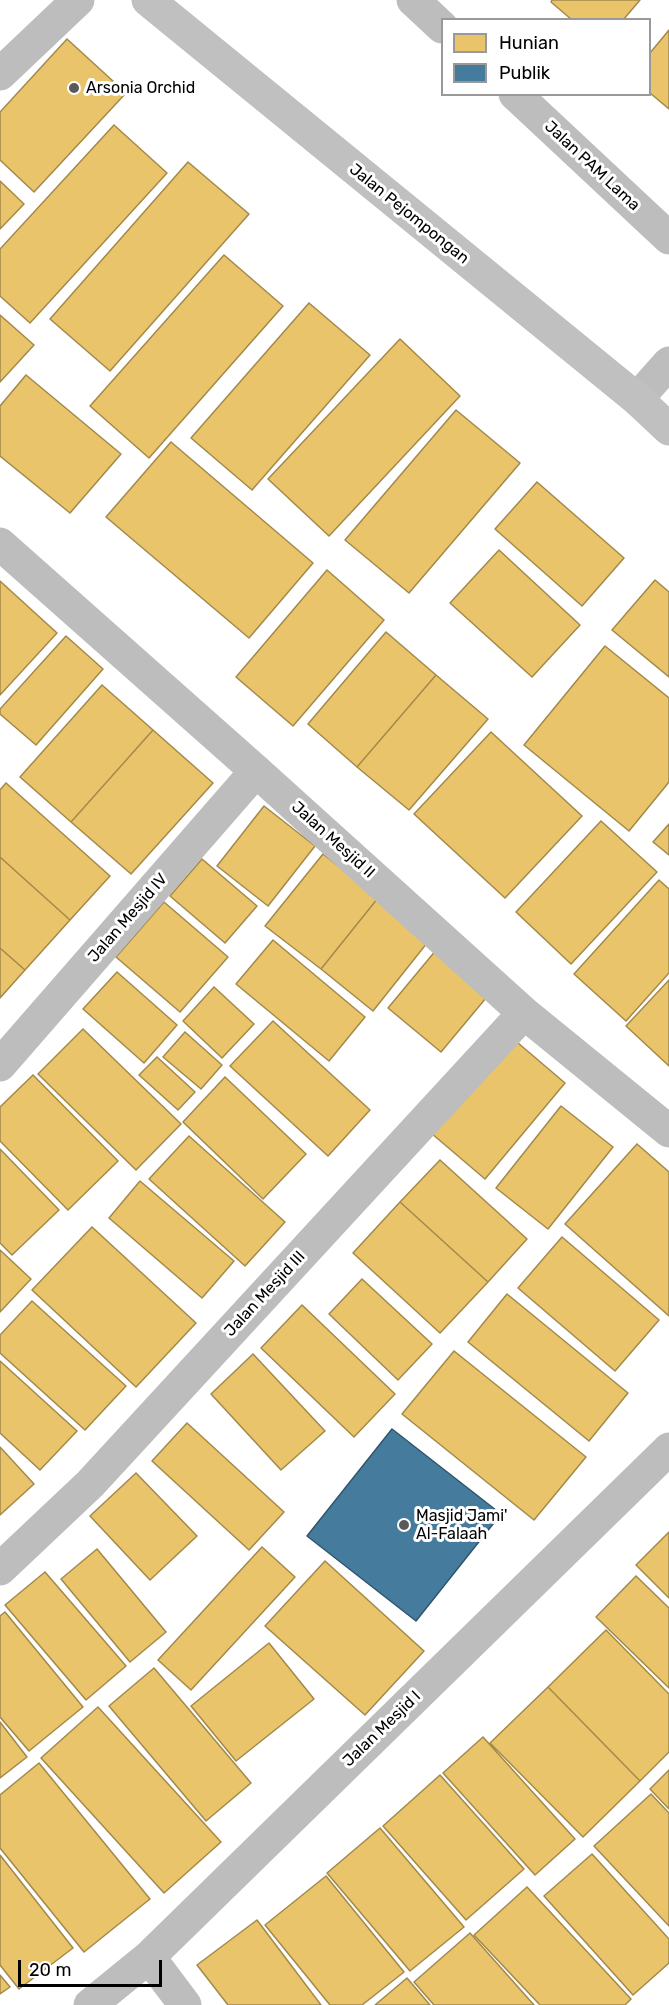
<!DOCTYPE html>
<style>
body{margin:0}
#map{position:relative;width:669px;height:2005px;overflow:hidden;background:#fff;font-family:Rubik,sans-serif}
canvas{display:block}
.legend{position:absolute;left:441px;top:18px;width:210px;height:78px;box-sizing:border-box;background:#fff;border:2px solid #999;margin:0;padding:8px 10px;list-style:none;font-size:18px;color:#000}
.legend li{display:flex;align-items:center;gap:12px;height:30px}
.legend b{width:30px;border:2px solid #999}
.scale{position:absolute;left:18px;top:1960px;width:144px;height:27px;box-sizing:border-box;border:3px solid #000;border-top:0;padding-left:8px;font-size:18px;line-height:21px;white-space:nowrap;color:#000;-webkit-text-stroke:4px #fff;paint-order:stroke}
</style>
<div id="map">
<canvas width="669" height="2005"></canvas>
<ul class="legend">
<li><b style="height:16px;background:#e9c46a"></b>Hunian</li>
<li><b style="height:16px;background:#457b9d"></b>Publik</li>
</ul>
<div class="scale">20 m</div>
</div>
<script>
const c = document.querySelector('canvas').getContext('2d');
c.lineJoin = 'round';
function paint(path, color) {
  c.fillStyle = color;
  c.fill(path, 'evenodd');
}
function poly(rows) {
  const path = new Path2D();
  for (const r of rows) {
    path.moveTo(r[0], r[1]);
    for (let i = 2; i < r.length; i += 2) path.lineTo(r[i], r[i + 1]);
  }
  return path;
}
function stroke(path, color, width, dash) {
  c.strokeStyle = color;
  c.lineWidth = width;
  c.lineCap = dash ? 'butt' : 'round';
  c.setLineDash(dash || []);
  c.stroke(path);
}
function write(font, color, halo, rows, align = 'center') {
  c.font = font + ' Rubik,sans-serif';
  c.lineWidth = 6;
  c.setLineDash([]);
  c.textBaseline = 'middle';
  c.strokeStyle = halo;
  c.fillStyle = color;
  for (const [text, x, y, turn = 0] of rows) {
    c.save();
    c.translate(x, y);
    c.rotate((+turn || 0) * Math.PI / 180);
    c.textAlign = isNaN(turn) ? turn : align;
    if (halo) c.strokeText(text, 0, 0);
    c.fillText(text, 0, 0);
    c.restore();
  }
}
const homes = poly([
 [552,0,640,0,623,20,572,20,551,2,552,0],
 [669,30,669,109,650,93,650,53,669,30],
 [67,39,126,93,34,192,0,160,0,112,67,39],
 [114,125,167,173,30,323,0,296,0,249,114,125],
 [188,162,249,214,110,371,50,319,188,162],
 [0,181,24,204,0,229,0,181],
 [224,255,283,306,149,458,90,406,224,255],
 [309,303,370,355,252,490,191,438,309,303],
 [0,315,34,345,0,382,0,315],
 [400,339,460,396,329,536,268,479,400,339],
 [26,375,121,454,70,513,0,456,0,406,26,375],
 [456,410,520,463,409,593,345,540,456,410],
 [171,442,313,563,249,638,106,517,171,442],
 [537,482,624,558,582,606,495,529,537,482],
 [499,550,580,625,532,677,450,603,499,550],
 [327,570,384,620,293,726,236,677,327,570],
 [655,580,669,592,669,677,612,630,655,580],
 [0,581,57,633,0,695,0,581],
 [386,632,436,675,357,767,308,724,386,632],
 [66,636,103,669,36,745,0,714,0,709,66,636],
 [605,646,669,698,669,782,629,831,524,745,605,646],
 [436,675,488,719,409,810,357,767,436,675],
 [102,685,153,730,71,822,20,777,102,685],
 [153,730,213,783,131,874,71,822,153,730],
 [491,732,582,816,505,898,414,814,491,732],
 [6,783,110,876,70,920,0,857,0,790,6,783],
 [264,806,315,846,268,906,217,866,264,806],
 [601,821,657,872,571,964,516,912,601,821],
 [669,824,669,855,653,842,669,824],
 [323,854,378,898,321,969,265,926,323,854],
 [0,857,70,920,25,970,0,948,0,857],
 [202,859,257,906,225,943,170,896,202,859],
 [659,880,669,889,669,973,626,1021,574,974,659,880],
 [378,898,431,938,373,1011,321,969,378,898],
 [164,902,228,957,180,1012,116,957,164,902],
 [273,940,365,1017,329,1061,236,984,273,940],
 [0,948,25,970,0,998,0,948],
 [437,949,491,992,441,1052,388,1008,437,949],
 [117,972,177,1025,144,1063,83,1009,117,972],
 [669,980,669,1066,626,1026,669,980],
 [214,987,254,1024,222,1058,183,1021,214,987],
 [273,1021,370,1110,328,1156,230,1066,273,1021],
 [83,1029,181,1124,136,1170,38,1074,83,1029],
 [185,1032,222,1065,201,1089,163,1057,185,1032],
 [511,1037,565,1083,485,1179,431,1133,511,1037],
 [157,1057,195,1092,178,1110,139,1075,157,1057],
 [33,1075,118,1161,68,1210,0,1141,0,1107,33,1075],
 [225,1077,306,1154,263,1199,183,1122,225,1077],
 [561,1106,613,1147,548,1229,496,1188,561,1106],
 [189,1136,285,1222,245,1266,149,1179,189,1136],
 [637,1144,669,1172,669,1316,565,1224,637,1144],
 [0,1149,59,1210,12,1255,0,1243,0,1149],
 [440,1160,527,1239,488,1282,400,1202,440,1160],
 [140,1181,234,1261,202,1298,109,1218,140,1181],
 [400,1202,488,1282,440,1333,353,1253,400,1202],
 [92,1227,196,1323,136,1387,32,1290,92,1227],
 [562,1237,659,1320,615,1371,518,1288,562,1237],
 [0,1250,31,1279,0,1312,0,1250],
 [362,1279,432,1344,398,1380,329,1314,362,1279],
 [507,1294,628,1393,589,1441,468,1342,507,1294],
 [32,1301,126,1386,85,1430,0,1353,0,1335,32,1301],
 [302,1305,395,1394,354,1437,261,1348,302,1305],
 [454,1351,586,1457,534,1520,402,1414,454,1351],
 [253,1354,325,1431,281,1470,211,1394,253,1354],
 [0,1361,77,1431,40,1470,0,1433,0,1361],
 [187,1423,284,1512,249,1550,152,1461,187,1423],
 [0,1447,34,1484,0,1515,0,1447],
 [136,1473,197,1536,150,1580,90,1516,136,1473],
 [669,1532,669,1598,636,1565,669,1532],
 [262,1547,295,1577,191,1690,158,1660,262,1547],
 [97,1549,166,1632,130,1662,61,1579,97,1549],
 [325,1561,424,1651,365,1715,265,1626,325,1561],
 [45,1572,126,1666,86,1700,5,1605,45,1572],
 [636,1576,669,1608,669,1688,596,1617,636,1576],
 [5,1612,83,1707,29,1751,0,1717,0,1616,5,1612],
 [606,1630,669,1694,669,1752,640,1781,548,1687,606,1630],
 [269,1643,314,1699,236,1761,191,1706,269,1643],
 [154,1668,251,1783,206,1821,109,1706,154,1668],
 [548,1687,640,1781,583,1837,490,1743,548,1687],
 [98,1707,221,1842,164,1893,41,1758,98,1707],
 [0,1722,27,1757,0,1778,0,1722],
 [483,1737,575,1839,535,1875,443,1773,483,1737],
 [39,1763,150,1899,84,1952,0,1848,0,1795,39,1763],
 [669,1770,669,1809,650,1789,669,1770],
 [440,1775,524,1869,466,1920,383,1826,440,1775],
 [651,1794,669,1813,669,1926,594,1846,651,1794],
 [380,1828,464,1927,410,1971,327,1873,380,1828],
 [592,1854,669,1939,669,1963,633,1995,544,1896,592,1854],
 [0,1855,73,1948,19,1989,0,1965,0,1855],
 [326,1876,404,1972,362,2005,330,2005,265,1925,326,1876],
 [527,1887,631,1999,625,2005,540,2005,474,1935,527,1887],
 [257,1920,321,2005,228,2005,197,1965,257,1920],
 [470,1933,534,2005,434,2005,414,1982,470,1933],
 [0,1975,10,1987,0,1994,0,1975],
 [407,1978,430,2005,375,2005,407,1978]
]);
const public = poly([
 [392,1429,501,1514,416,1621,307,1536,392,1429]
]);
const street = poly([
 [413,0,442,27],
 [0,74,78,0],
 [515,94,669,238],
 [637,399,669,363],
 [0,544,256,771,524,1013,669,1131],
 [0,1065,256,771],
 [0,1569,90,1484,524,1013],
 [149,1957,185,2005],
 [90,2005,149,1957,669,1449]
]);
const secondary = poly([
 [148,0,637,399,669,429]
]);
const markers = [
 [74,88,6,"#595959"],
 [404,1525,6,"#595959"]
];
const poiNames = [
 ["Arsonia Orchid",86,88],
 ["Masjid Jami'",416,1516],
 ["Al-Falaah",416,1534]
];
const streetNames = [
 ["Jalan PAM Lama",592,166,43],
 ["Jalan Pejompongan",409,214,39],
 ["Jalan Mesjid II",333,840,42],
 ["Jalan Mesjid IV",128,918,-49],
 ["Jalan Mesjid III",265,1294,-47],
 ["Jalan Mesjid I",382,1729,-44]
];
paint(homes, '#e9c46a');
stroke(homes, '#a3894a', 1.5);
paint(public, '#457b9d');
stroke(public, '#30566e', 1.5);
stroke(street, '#bdbdbd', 33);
stroke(secondary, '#c0c0c0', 33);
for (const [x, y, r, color] of markers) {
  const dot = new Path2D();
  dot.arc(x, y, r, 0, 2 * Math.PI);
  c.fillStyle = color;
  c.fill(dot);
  stroke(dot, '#fff', 2);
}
write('16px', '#000', '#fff', poiNames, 'left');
write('16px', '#000', '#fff', streetNames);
</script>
